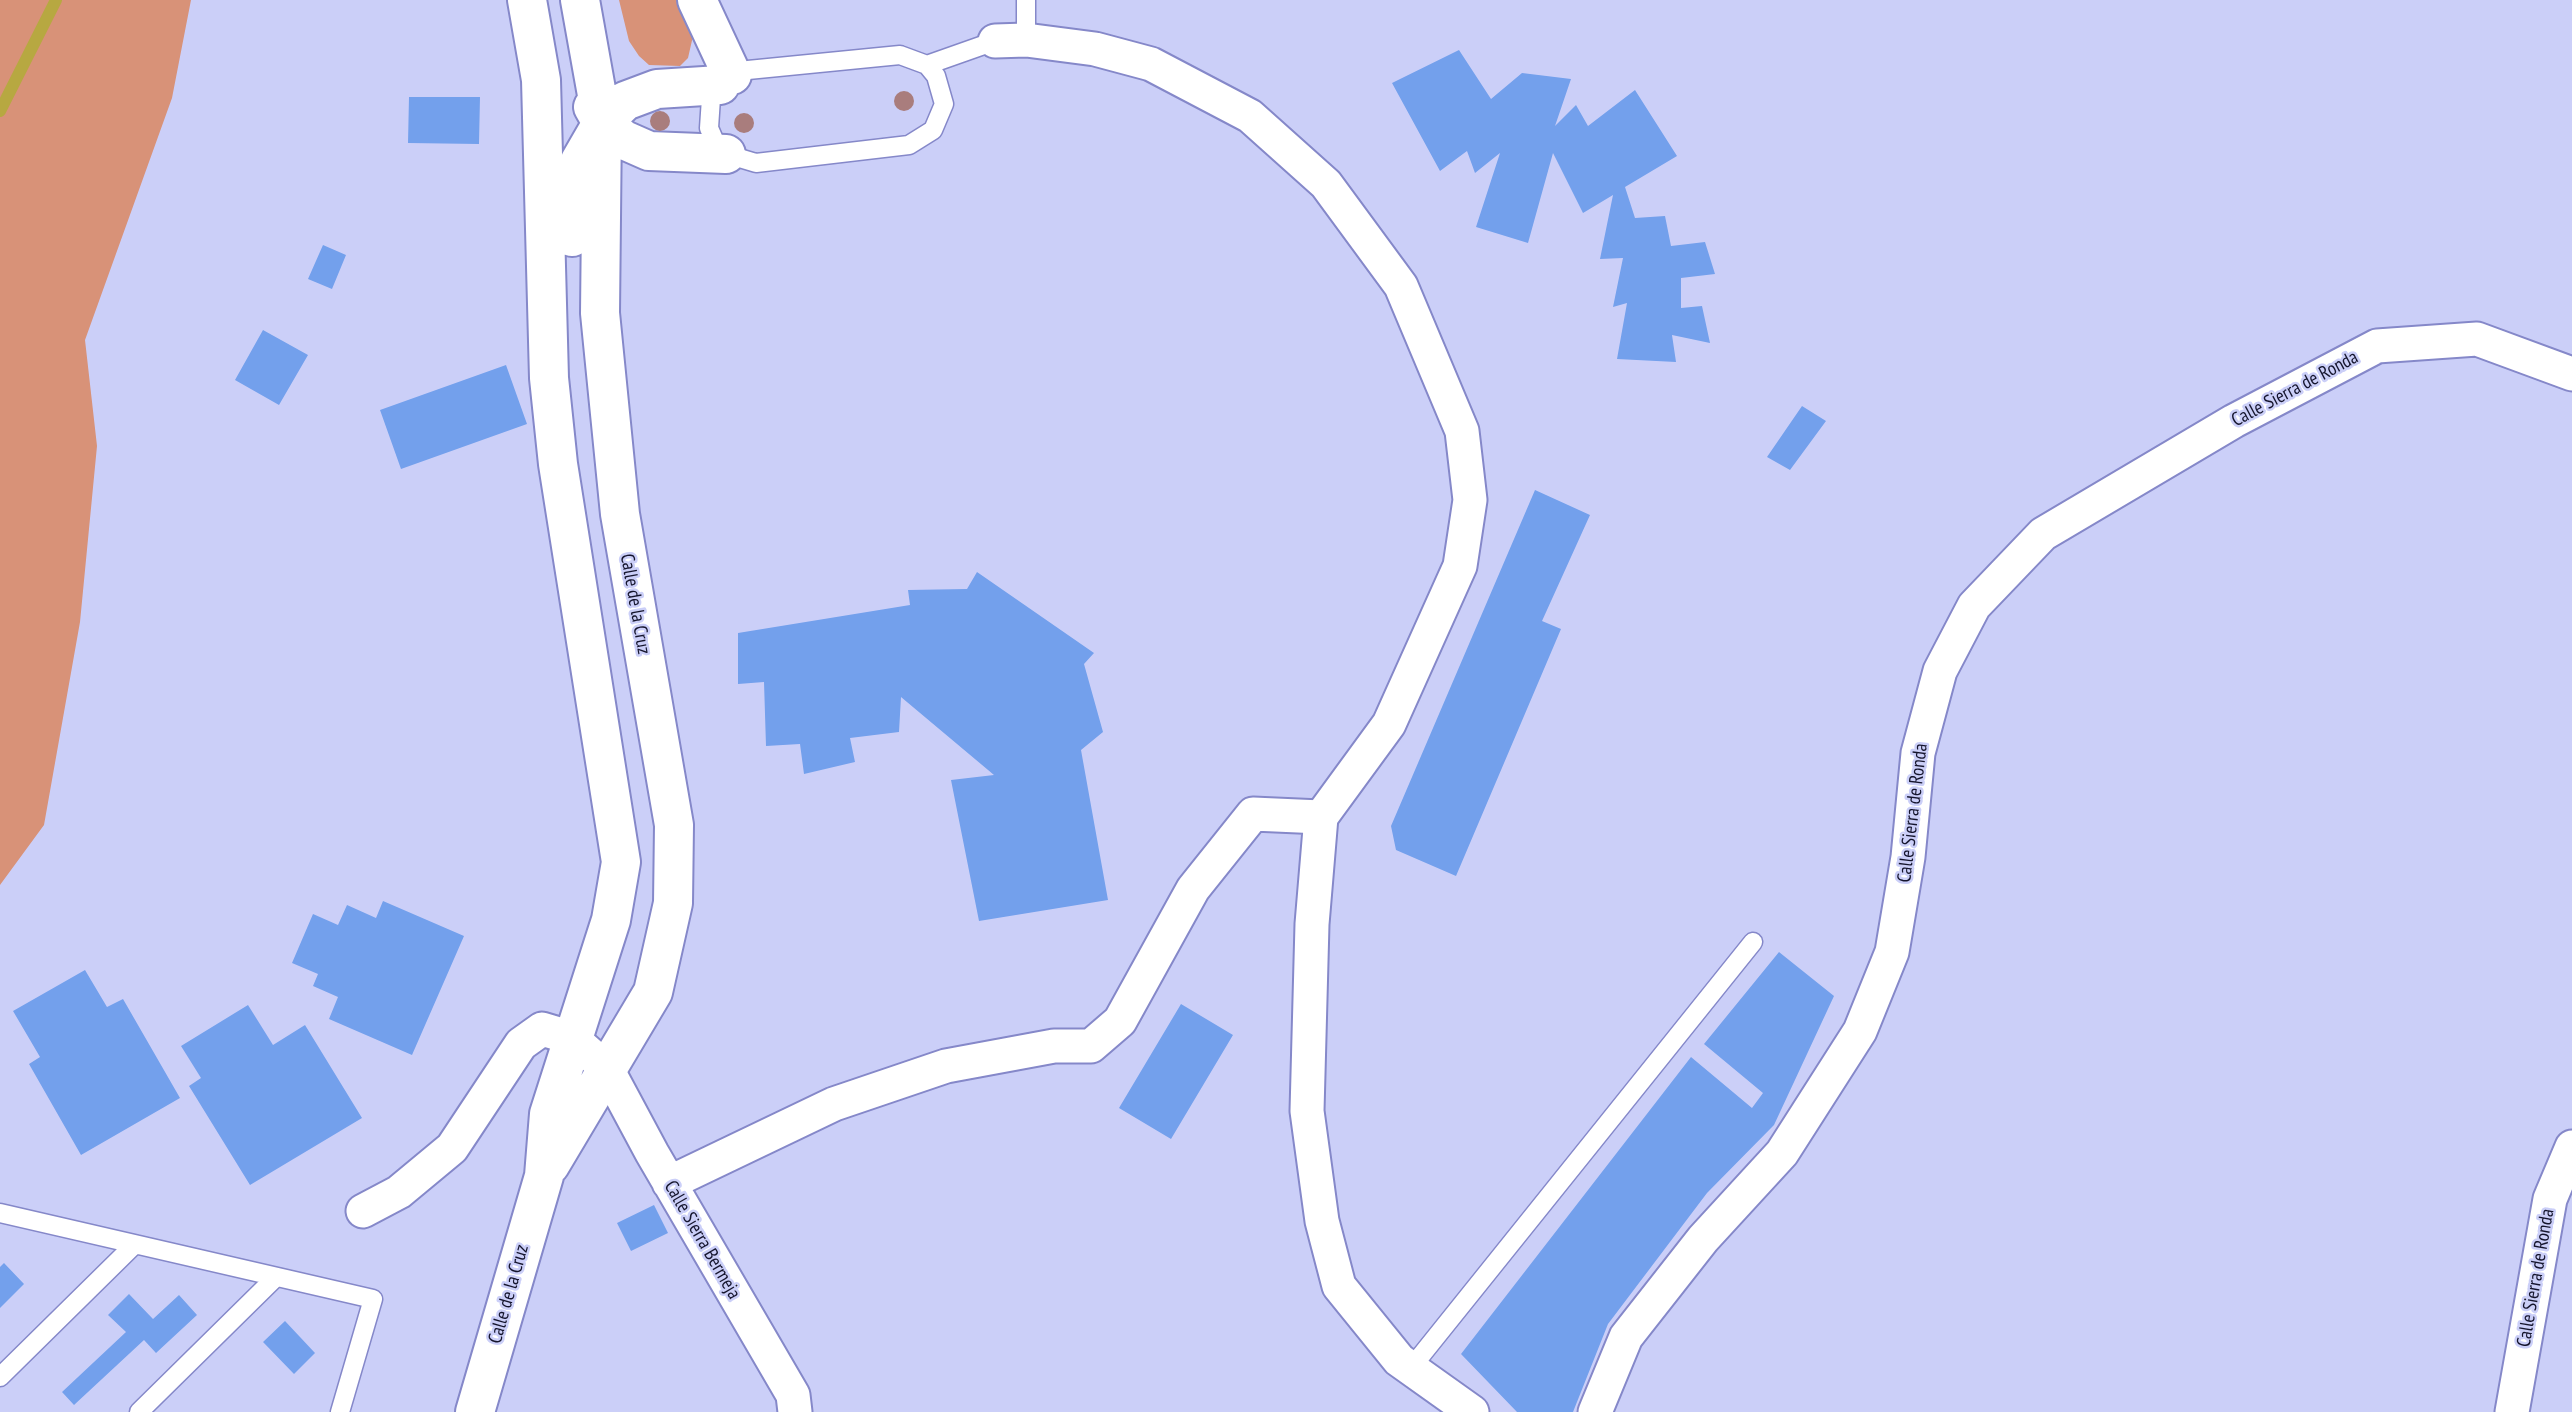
<!DOCTYPE html>
<style>
body{margin:0}
canvas{display:block;background:#cbcff8}
</style>
<canvas width="2572" height="1412"></canvas>
<script>
const c = document.querySelector('canvas').getContext('2d');
c.lineJoin = 'round';
function paint(path, color) {
  c.fillStyle = color;
  c.fill(path, 'evenodd');
}
function poly(rows) {
  const path = new Path2D();
  for (const r of rows) {
    path.moveTo(r[0], r[1]);
    for (let i = 2; i < r.length; i += 2) path.lineTo(r[i], r[i + 1]);
  }
  return path;
}
function stroke(path, color, width, dash) {
  c.strokeStyle = color;
  c.lineWidth = width;
  c.lineCap = dash ? 'butt' : 'round';
  c.setLineDash(dash || []);
  c.stroke(path);
}
function write(font, color, halo, rows, align = 'center') {
  c.font = font + ' "PT Sans Narrow",sans-serif';
  c.lineWidth = 5;
  c.setLineDash([]);
  c.textBaseline = 'middle';
  c.strokeStyle = halo;
  c.fillStyle = color;
  for (const [text, x, y, turn = 0] of rows) {
    c.save();
    c.translate(x, y);
    c.rotate((+turn || 0) * Math.PI / 180);
    c.textAlign = isNaN(turn) ? turn : align;
    if (halo) c.strokeText(text, 0, 0);
    c.fillText(text, 0, 0);
    c.restore();
  }
}
const green = poly([
 [0,0,191,0,172,98,85,340,97,446,80,622,44,825,0,885],
 [619,0,680,0,693,36,688,58,680,66,649,65,639,56,629,41]
]);
const stream = poly([
 [0,111,56,0]
]);
const building = poly([
 [1459,50,1491,99,1522,73,1571,79,1555,126,1576,105,1588,126,1635,90,1677,156,1625,187,1635,218,1665,216,1671,246,1705,242,1715,274,1681,278,1681,308,1702,306,1710,343,1672,335,1676,362,1617,359,1627,303,1613,307,1623,258,1600,259,1613,195,1583,213,1553,153,1528,243,1476,227,1500,153,1475,173,1467,151,1440,171,1392,83],
 [409,97,480,97,479,144,408,143],
 [323,245,346,255,332,289,308,279],
 [263,330,308,355,279,405,235,380],
 [506,365,527,424,401,469,380,410],
 [1802,406,1826,421,1790,470,1767,457],
 [1535,490,1590,515,1542,621,1561,629,1456,876,1396,850,1391,826],
 [977,572,1094,653,1084,664,1103,732,1081,750,1108,900,979,921,951,780,994,775,901,697,899,732,850,738,855,762,804,774,800,744,766,746,764,682,738,684,738,633,910,605,908,590,967,589],
 [383,901,464,936,412,1055,329,1019,338,997,313,986,318,974,292,963,313,914,338,925,347,905,376,918],
 [1779,952,1834,996,1774,1125,1707,1193,1608,1324,1573,1412,1517,1412,1461,1354,1691,1057,1752,1108,1763,1093,1704,1044],
 [85,970,107,1007,123,999,180,1098,81,1155,29,1064,40,1057,13,1011],
 [1181,1004,1233,1035,1171,1139,1119,1108],
 [248,1005,273,1045,305,1025,362,1118,250,1185,189,1086,201,1078,181,1046],
 [654,1205,668,1233,631,1251,617,1223],
 [4,1263,24,1284,0,1308,0,1267],
 [129,1294,153,1319,179,1295,197,1315,156,1353,144,1340,74,1405,62,1392,126,1332,108,1315],
 [285,1321,315,1353,294,1374,263,1342]
]);
const service = poly([
 [1026,40,1026,0],
 [900,55,927,65,936,76,944,104,933,130,909,145,756,163,726,154,715,142,709,128,711,98,732,75,748,70,900,55],
 [927,65,995,41],
 [0,1213,373,1299,340,1412],
 [1411,1368,1753,942],
 [0,1377,135,1244],
 [139,1412,276,1277]
]);
const minor = poly([
 [995,41,1026,40,1095,49,1151,64,1250,116,1326,184,1401,286,1462,431,1470,500,1460,566,1389,724,1321,817,1312,924,1307,1111,1322,1221,1339,1286,1399,1360,1472,1412],
 [669,1183,834,1104,946,1066,1054,1046,1091,1046,1120,1021,1193,889,1253,814,1321,817],
 [363,1211,399,1192,452,1148,521,1044,542,1029,572,1038,607,1069,652,1153,793,1395,795,1412],
 [1595,1412,1626,1337,1703,1239,1782,1153,1860,1031,1892,952,1908,857,1918,753,1940,671,1974,606,2043,534,2234,421,2377,346,2477,339,2572,374],
 [2512,1412,2550,1199,2572,1147]
]);
const tertiary = poly([
 [697,0,732,75],
 [593,107,602,123,624,140,649,151,726,154],
 [572,237,571,186,580,161,602,123,625,101,657,89,720,85],
 [550,1165,653,992,673,903,674,825,620,514,600,313,602,123,580,0],
 [475,1412,544,1176,549,1114,611,920,621,862,558,464,549,378,541,80,527,0]
]);
const trees = [
 [904,101],
 [660,121],
 [744,123]
];
const streetNames = [
 ["Calle Sierra de Ronda",2295,389,-28],
 ["Calle de la Cruz",635,604,80],
 ["Calle Sierra de Ronda",1913,813,-83],
 ["Calle Sierra Bermeja",702,1240,60],
 ["Calle Sierra de Ronda",2536,1278,-80],
 ["Calle de la Cruz",509,1294,-74]
];
paint(green, '#d89278');
stroke(stream, '#b7a841', 12);
paint(building, '#73a0ec');
stroke(service, '#8588c9', 21);
stroke(minor, '#8588c9', 37);
stroke(tertiary, '#8588c9', 42);
stroke(service, '#fff', 18);
stroke(minor, '#fff', 33);
stroke(tertiary, '#fff', 38);
c.fillStyle = '#a97d7d';
for (const [x, y] of trees) {
  c.beginPath();
  c.arc(x, y, 10, 0, 2 * Math.PI);
  c.fill();
}
write('19px', '#15152d', '#cbcff8', streetNames);
</script>
